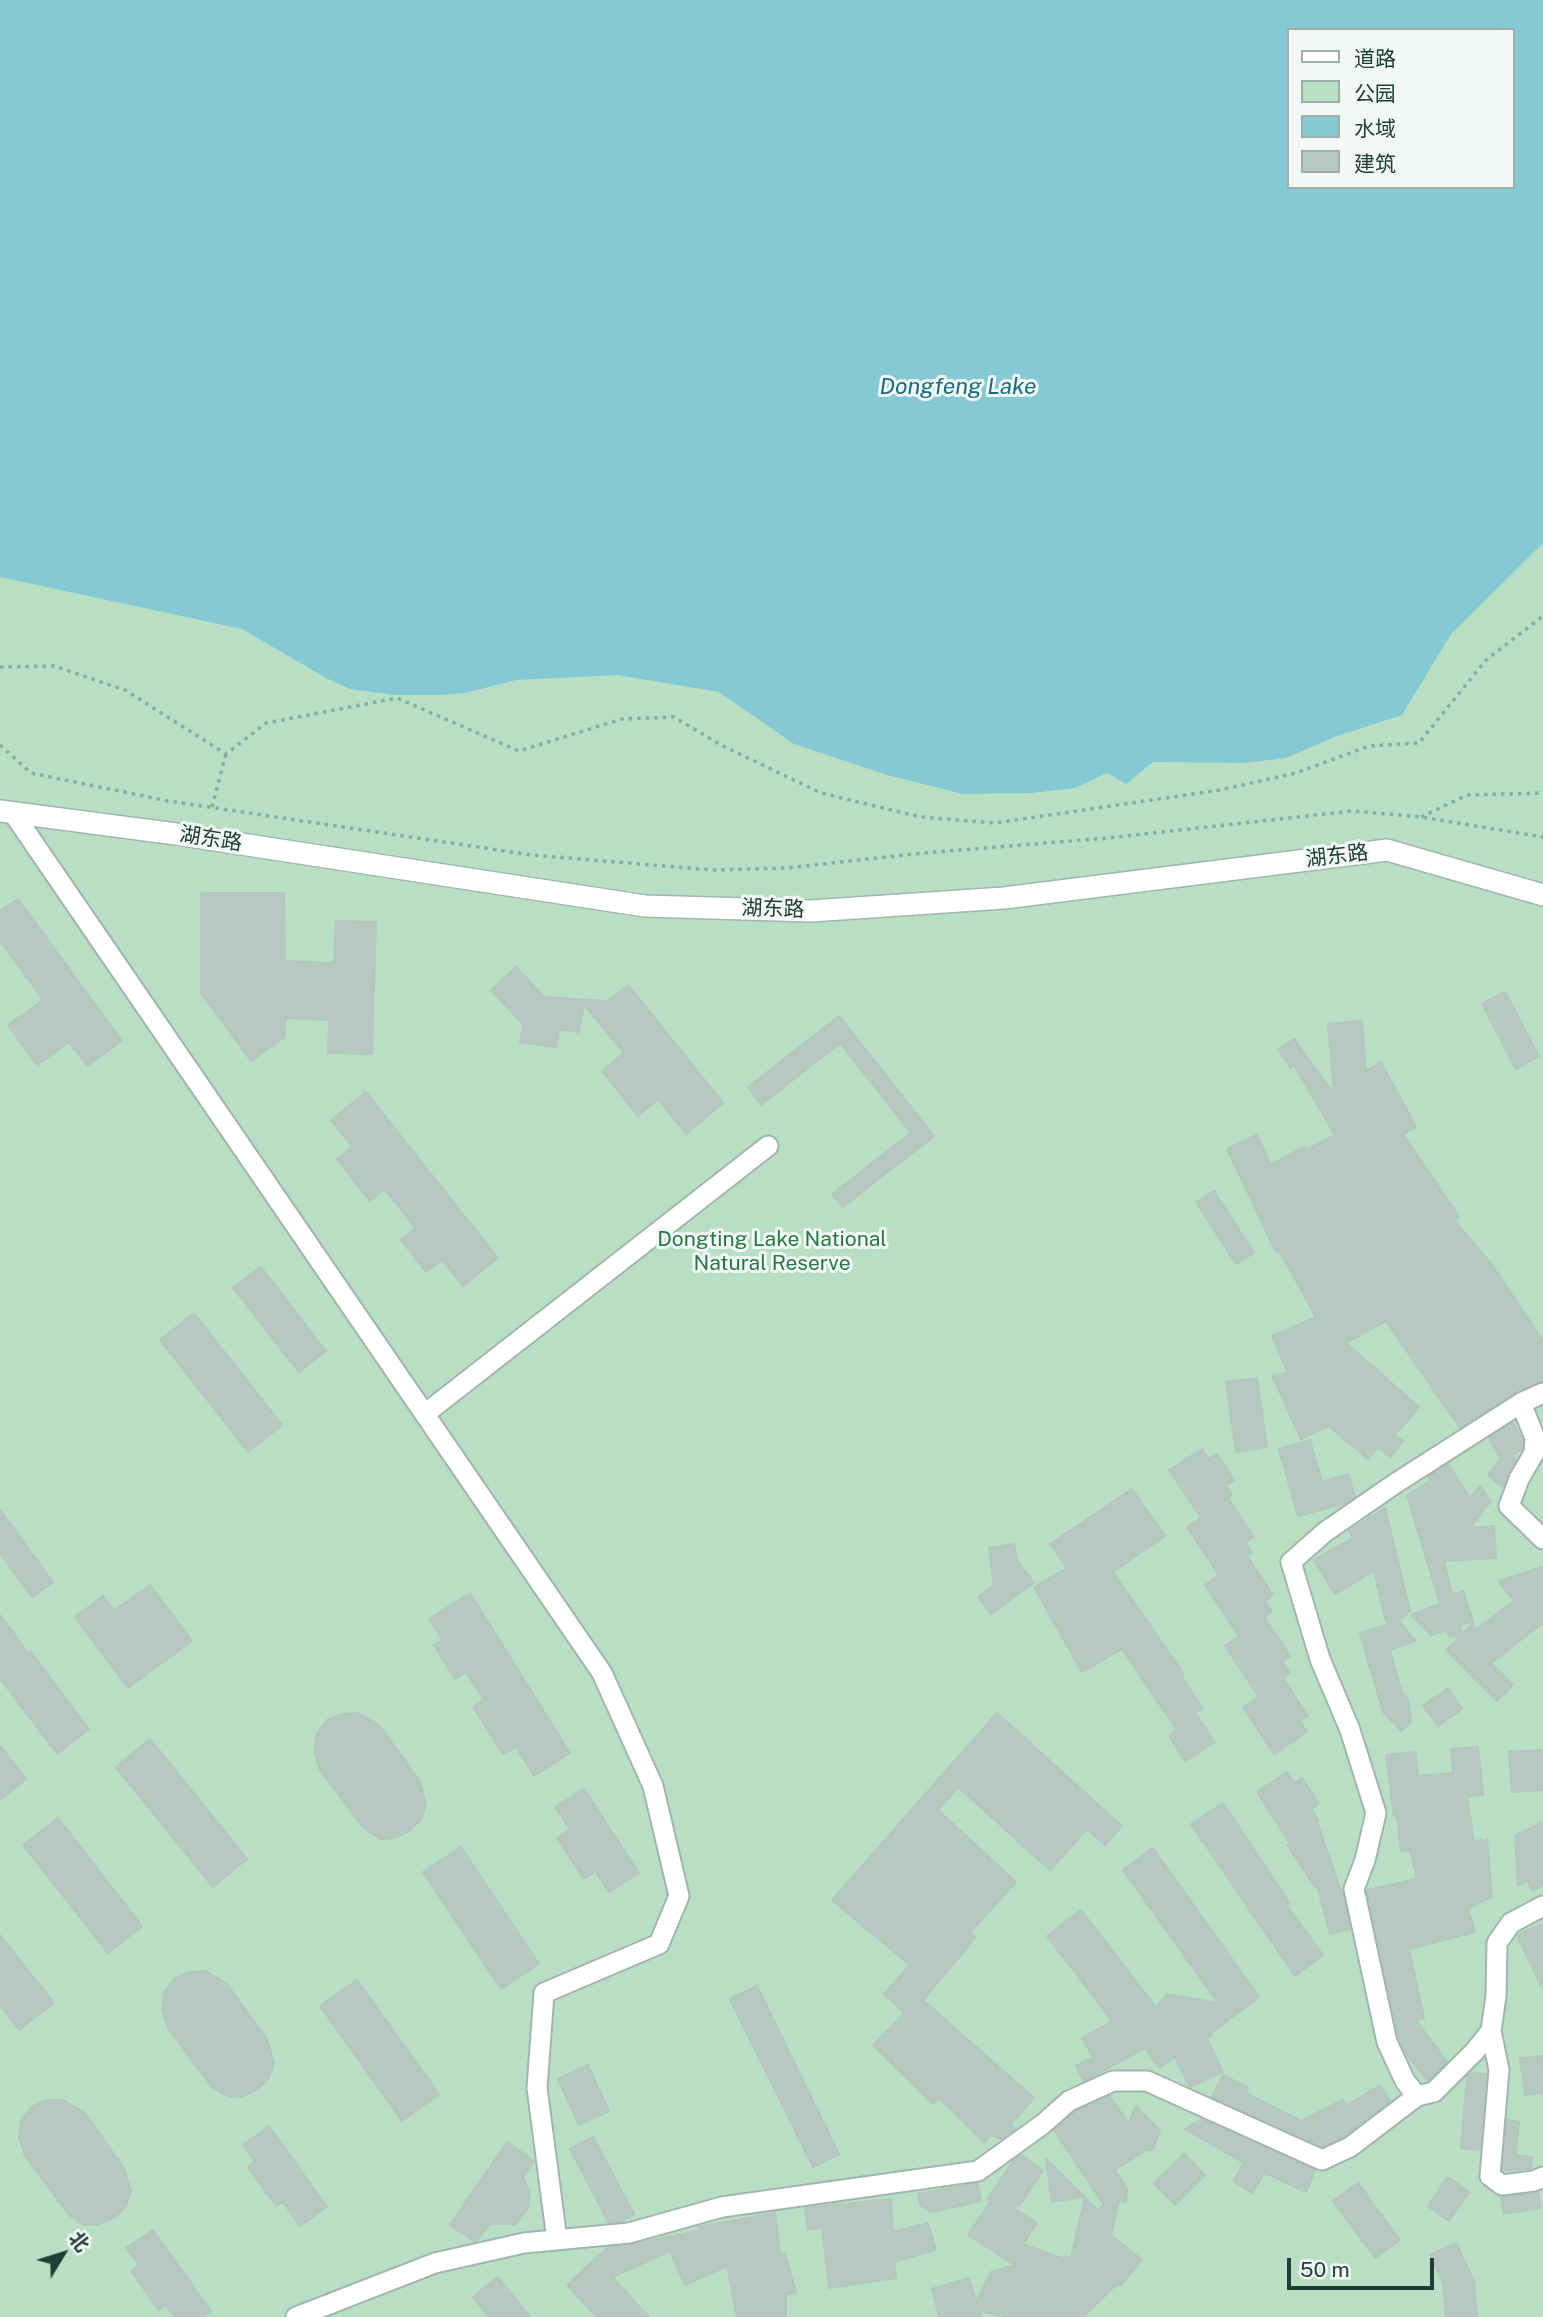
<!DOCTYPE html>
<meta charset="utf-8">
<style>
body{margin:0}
#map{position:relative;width:1543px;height:2317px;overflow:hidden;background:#e1ede7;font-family:"Public Sans","Noto Sans SC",sans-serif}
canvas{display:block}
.legend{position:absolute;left:1287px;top:28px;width:228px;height:161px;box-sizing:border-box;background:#f2f9f5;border:2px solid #9eaea9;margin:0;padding:9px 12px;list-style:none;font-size:21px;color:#203e36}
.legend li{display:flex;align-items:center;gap:14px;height:35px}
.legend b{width:35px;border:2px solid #9eaea9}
.north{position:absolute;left:28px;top:2219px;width:70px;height:70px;-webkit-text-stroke:5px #f2f9f5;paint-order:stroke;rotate:52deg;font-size:19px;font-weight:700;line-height:28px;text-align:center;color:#203e36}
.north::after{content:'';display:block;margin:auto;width:24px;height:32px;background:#203e36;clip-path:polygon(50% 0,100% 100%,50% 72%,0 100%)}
.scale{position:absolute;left:1287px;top:2258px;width:147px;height:32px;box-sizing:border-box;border:4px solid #203e36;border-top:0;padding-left:9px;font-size:21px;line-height:24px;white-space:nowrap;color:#203e36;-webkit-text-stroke:5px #f2f9f5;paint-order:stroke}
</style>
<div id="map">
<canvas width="1543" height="2317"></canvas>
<ul class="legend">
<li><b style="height:9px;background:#fff"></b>道路</li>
<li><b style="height:19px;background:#b8dfc3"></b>公园</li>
<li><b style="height:19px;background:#85c9d5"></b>水域</li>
<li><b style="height:19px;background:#b6c8c0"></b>建筑</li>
</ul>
<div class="north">北</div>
<div class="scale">50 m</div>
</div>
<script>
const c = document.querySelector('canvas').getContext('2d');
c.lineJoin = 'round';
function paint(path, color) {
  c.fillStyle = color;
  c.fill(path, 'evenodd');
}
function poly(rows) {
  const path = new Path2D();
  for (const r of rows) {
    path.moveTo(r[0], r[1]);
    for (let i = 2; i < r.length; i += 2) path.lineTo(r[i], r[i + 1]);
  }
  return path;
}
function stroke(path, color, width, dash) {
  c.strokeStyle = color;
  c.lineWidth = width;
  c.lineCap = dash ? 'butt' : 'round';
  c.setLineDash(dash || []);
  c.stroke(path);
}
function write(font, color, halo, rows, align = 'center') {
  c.font = font + ' "Public Sans","Noto Sans SC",sans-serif';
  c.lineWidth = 6;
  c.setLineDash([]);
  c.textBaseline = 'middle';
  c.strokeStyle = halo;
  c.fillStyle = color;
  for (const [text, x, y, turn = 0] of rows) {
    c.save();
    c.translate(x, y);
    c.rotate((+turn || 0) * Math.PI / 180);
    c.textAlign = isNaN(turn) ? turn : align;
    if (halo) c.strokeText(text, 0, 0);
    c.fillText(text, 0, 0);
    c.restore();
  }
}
const green = poly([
 [0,0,1543,0,1543,2317,0,2317],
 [1289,30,1513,30,1513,187,1289,187]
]);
const water = poly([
 [0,0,1543,0,1543,543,1451,634,1402,715,1337,736,1286,758,1244,763,1153,762,1126,784,1107,773,1075,788,1032,793,963,794,887,775,794,744,719,692,617,675,516,680,465,693,442,695,395,695,350,689,326,678,242,629,0,577],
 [1289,30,1513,30,1513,187,1289,187]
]);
const building = poly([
 [201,893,284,893,285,961,334,963,336,921,376,922,372,1054,328,1053,329,1020,285,1018,285,1037,251,1061,201,993,201,893],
 [18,899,122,1041,87,1066,69,1042,37,1065,8,1025,43,1000,0,940,0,911,18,899],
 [516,967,544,997,608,1001,628,985,723,1103,686,1134,658,1099,638,1116,602,1071,624,1053,584,1004,579,1032,559,1029,556,1047,520,1042,523,1024,491,990,516,967],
 [1505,992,1539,1056,1516,1069,1482,1004,1505,992],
 [839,1016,934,1136,843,1207,832,1194,911,1133,840,1043,761,1105,748,1087,839,1016],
 [1362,1021,1366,1071,1381,1062,1416,1127,1403,1134,1459,1217,1454,1220,1492,1265,1543,1341,1543,1381,1515,1393,1460,1428,1386,1321,1346,1343,1419,1407,1395,1435,1403,1441,1390,1457,1378,1447,1368,1459,1329,1426,1301,1439,1272,1375,1288,1373,1272,1336,1316,1317,1279,1250,1276,1252,1227,1149,1257,1135,1271,1165,1304,1147,1306,1150,1335,1135,1294,1065,1291,1068,1278,1050,1294,1039,1334,1094,1328,1024,1362,1021],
 [366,1092,498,1258,463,1286,442,1260,426,1272,401,1240,415,1228,385,1189,370,1201,337,1159,352,1147,331,1120,366,1092],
 [1214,1191,1254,1253,1236,1264,1196,1202,1214,1191],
 [261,1267,326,1351,299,1372,233,1288,261,1267],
 [194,1313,282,1425,248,1452,160,1340,194,1313],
 [1257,1378,1267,1447,1236,1452,1226,1382,1257,1378],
 [1513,1423,1523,1440,1522,1449,1512,1456,1516,1460,1502,1487,1488,1475,1501,1459,1489,1438,1513,1423],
 [1310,1440,1322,1482,1348,1474,1355,1497,1346,1503,1298,1516,1279,1449,1310,1440],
 [1202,1449,1209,1459,1217,1454,1234,1480,1226,1485,1232,1495,1228,1498,1254,1537,1245,1542,1252,1552,1247,1556,1273,1595,1265,1601,1272,1612,1264,1617,1290,1656,1282,1661,1290,1673,1283,1678,1308,1716,1300,1721,1307,1732,1274,1754,1243,1707,1259,1697,1225,1646,1239,1636,1205,1585,1219,1575,1187,1527,1201,1518,1169,1470,1202,1449],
 [1448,1464,1470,1498,1480,1486,1491,1501,1470,1528,1494,1526,1496,1558,1444,1561,1452,1595,1463,1591,1473,1621,1460,1625,1462,1634,1450,1637,1447,1630,1431,1635,1411,1615,1440,1604,1407,1495,1429,1482,1429,1476,1448,1464],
 [1132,1489,1165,1536,1113,1572,1184,1674,1181,1676,1203,1709,1195,1713,1215,1742,1185,1761,1169,1736,1177,1730,1122,1649,1082,1672,1034,1587,1067,1568,1050,1544,1132,1489],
 [1385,1508,1410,1611,1399,1620,1415,1641,1390,1650,1402,1693,1408,1699,1411,1722,1401,1731,1383,1712,1360,1633,1387,1625,1374,1571,1335,1594,1314,1560,1353,1538,1349,1531,1385,1508],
 [0,1510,53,1582,32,1597,0,1553,0,1510],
 [1014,1544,1017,1560,1034,1583,991,1614,978,1597,994,1585,989,1548,1014,1544],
 [1543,1567,1543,1623,1491,1663,1513,1685,1497,1701,1446,1650,1473,1623,1476,1630,1514,1601,1498,1581,1543,1567],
 [150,1585,192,1641,128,1688,75,1617,103,1596,114,1611,150,1585],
 [470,1593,570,1753,534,1776,516,1747,503,1754,473,1707,484,1700,466,1672,455,1679,434,1645,443,1640,429,1619,470,1593],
 [0,1615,29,1654,31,1652,89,1729,57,1754,0,1678,0,1615],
 [1448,1688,1462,1709,1438,1726,1423,1706,1448,1688],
 [358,1713,379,1725,420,1781,426,1805,421,1820,410,1830,395,1838,380,1839,364,1828,320,1770,314,1750,317,1733,327,1720,341,1714,358,1713],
 [997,1713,1122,1826,1105,1845,1087,1829,1050,1870,958,1787,938,1810,1016,1882,970,1932,976,1937,923,2000,1034,2098,1010,2125,1015,2129,1013,2131,1001,2139,991,2135,984,2142,939,2098,933,2104,873,2045,905,2013,884,1994,910,1965,832,1900,997,1713],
 [150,1739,247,1859,213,1887,116,1767,150,1739],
 [0,1746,26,1779,0,1800,0,1746],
 [1478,1747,1483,1795,1467,1796,1474,1843,1481,1839,1483,1842,1487,1840,1492,1897,1468,1908,1475,1932,1409,1949,1424,2018,1416,2020,1447,2062,1427,2081,1405,2052,1399,2038,1367,1890,1417,1879,1410,1850,1401,1851,1397,1816,1394,1816,1386,1755,1415,1752,1418,1776,1453,1773,1451,1749,1478,1747],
 [1543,1750,1543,1790,1512,1792,1509,1752,1543,1750],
 [1287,1772,1294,1783,1302,1778,1319,1804,1311,1809,1319,1821,1317,1822,1343,1896,1350,1929,1330,1934,1317,1885,1315,1887,1287,1845,1290,1843,1257,1792,1287,1772],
 [584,1789,639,1873,609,1892,595,1871,584,1879,557,1838,570,1829,555,1807,584,1789],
 [1223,1803,1290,1904,1287,1906,1323,1955,1295,1976,1191,1824,1223,1803],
 [58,1818,142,1926,108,1953,23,1845,58,1818],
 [1543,1822,1543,1885,1533,1891,1527,1881,1518,1886,1515,1836,1543,1822],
 [461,1847,539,1964,501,1989,423,1872,461,1847],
 [1153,1848,1259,1997,1211,2033,1212,2036,1207,2039,1223,2072,1190,2087,1175,2057,1159,2068,1145,2048,1084,2081,1076,2066,1093,2057,1082,2038,1112,2021,1047,1936,1081,1910,1156,2007,1167,1994,1218,2003,1123,1870,1153,1848],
 [1543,1923,1543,1989,1517,1936,1543,1923],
 [0,1935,54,2003,19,2030,0,2005,0,1935],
 [206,1971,227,1984,267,2039,274,2063,269,2078,258,2089,243,2096,228,2097,212,2087,168,2028,162,2009,164,1992,175,1978,189,1972,206,1971],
 [357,1980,439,2094,402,2121,320,2006,357,1980],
 [757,1986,839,2154,813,2167,730,1999,757,1986],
 [1542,2056,1543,2093,1525,2095,1520,2058,1542,2056],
 [588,2065,609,2111,579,2125,558,2079,588,2065],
 [1471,2073,1486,2074,1480,2150,1461,2148,1467,2077,1471,2073],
 [1223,2075,1248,2088,1246,2093,1301,2121,1343,2100,1346,2106,1380,2085,1390,2101,1344,2136,1322,2147,1212,2097,1223,2075],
 [1110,2096,1128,2123,1136,2106,1160,2131,1153,2150,1146,2150,1115,2170,1127,2188,1126,2202,1119,2201,1111,2235,1142,2260,1120,2286,1117,2284,1083,2317,1008,2317,979,2311,981,2317,939,2317,932,2289,969,2278,976,2302,991,2272,1015,2265,968,2235,992,2199,987,2200,1013,2161,1021,2155,1043,2171,1019,2206,1012,2207,1037,2223,1023,2244,1064,2259,1065,2256,1071,2258,1085,2198,1098,2210,1104,2205,1054,2130,1076,2111,1110,2096],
 [46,2100,63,2100,84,2112,124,2168,131,2192,126,2206,115,2217,100,2224,85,2225,69,2215,25,2156,19,2137,21,2120,32,2107,46,2100],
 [1202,2119,1315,2170,1306,2192,1265,2173,1252,2193,1233,2181,1244,2163,1185,2129,1202,2119],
 [1507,2120,1519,2122,1516,2155,1532,2157,1531,2169,1503,2170,1507,2120],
 [269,2126,327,2207,300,2226,283,2202,276,2206,248,2167,255,2162,243,2145,269,2126],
 [593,2137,634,2214,621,2221,609,2223,570,2149,593,2137],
 [507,2142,534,2161,523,2177,530,2192,528,2208,516,2224,490,2224,475,2242,450,2225,507,2142],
 [1184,2154,1205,2175,1175,2205,1154,2183,1184,2154],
 [1046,2159,1085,2197,1052,2202,1046,2159],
 [1448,2177,1469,2192,1449,2221,1428,2206,1448,2177],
 [1358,2183,1400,2240,1375,2258,1333,2201,1358,2183],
 [977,2184,981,2201,931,2212,920,2205,918,2194,977,2184],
 [1538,2193,1541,2208,1504,2214,1501,2197,1538,2193],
 [891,2199,893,2232,928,2223,936,2250,894,2262,896,2278,829,2288,822,2228,808,2230,805,2208,891,2199],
 [775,2213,780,2254,785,2253,796,2292,786,2295,786,2317,737,2317,727,2266,685,2285,670,2251,612,2277,649,2317,597,2317,567,2285,607,2248,699,2231,698,2227,775,2213],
 [153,2230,211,2311,202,2317,175,2317,166,2305,159,2310,131,2271,139,2265,126,2248,153,2230],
 [1456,2243,1474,2281,1477,2317,1446,2317,1443,2283,1430,2255,1456,2243],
 [498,2277,530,2317,489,2317,473,2297,498,2277]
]);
const path = poly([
 [0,667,54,666,125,690,226,754,266,723,397,698,519,751,622,719,674,717,719,744,821,793,921,817,995,823,1220,790,1296,773,1369,746,1419,743,1486,660,1543,616],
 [0,745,31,773,168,801,532,855,712,870,786,868,923,853,1108,838,1352,811,1421,817,1543,837],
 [212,807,226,754],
 [1421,817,1467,795,1543,793]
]);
const minor = poly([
 [13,813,602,1673,653,1786,679,1896,659,1944,544,1993,537,2088,557,2240],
 [1543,1393,1521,1403,1396,1483,1325,1532,1291,1562,1320,1659,1350,1730,1376,1813,1365,1860,1354,1889,1387,2042,1405,2081,1417,2096,1434,2092,1475,2051,1491,2031,1496,1996,1497,1943,1511,1923,1543,1906],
 [1521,1403,1535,1438,1534,1453,1519,1479,1509,1506,1543,1539],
 [426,1413,768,1146],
 [1491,2031,1499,2070,1490,2176,1502,2185,1534,2181,1543,2177],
 [296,2317,435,2263,524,2243,629,2233,722,2207,978,2171,1043,2124,1069,2101,1113,2081,1147,2081,1322,2160,1350,2147,1417,2096]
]);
const tertiary = poly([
 [0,811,176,834,645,906,811,911,1004,898,1387,850,1543,895]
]);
const streetNames = [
 ["湖东路",211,839,9],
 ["湖东路",1337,856,-7],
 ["湖东路",773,909,2]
];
const parkNames = [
 ["Dongting Lake National",772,1240],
 ["Natural Reserve",772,1264]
];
const waterNames = [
 ["Dongfeng Lake",958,387]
];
paint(green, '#b8dfc3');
paint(water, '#85c9d5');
paint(building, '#b6c8c0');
stroke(building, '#b3c7be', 2);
stroke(minor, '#a3b5ae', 23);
stroke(tertiary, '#a3b5ae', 24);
stroke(path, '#7fb2a2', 3.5, [3.5, 5]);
stroke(minor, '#fff', 19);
stroke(tertiary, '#fff', 21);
write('21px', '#203e36', '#f2f9f5', streetNames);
write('21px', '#287847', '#f2f9f5', parkNames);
write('italic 23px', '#166d7e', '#f2f9f5', waterNames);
</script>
